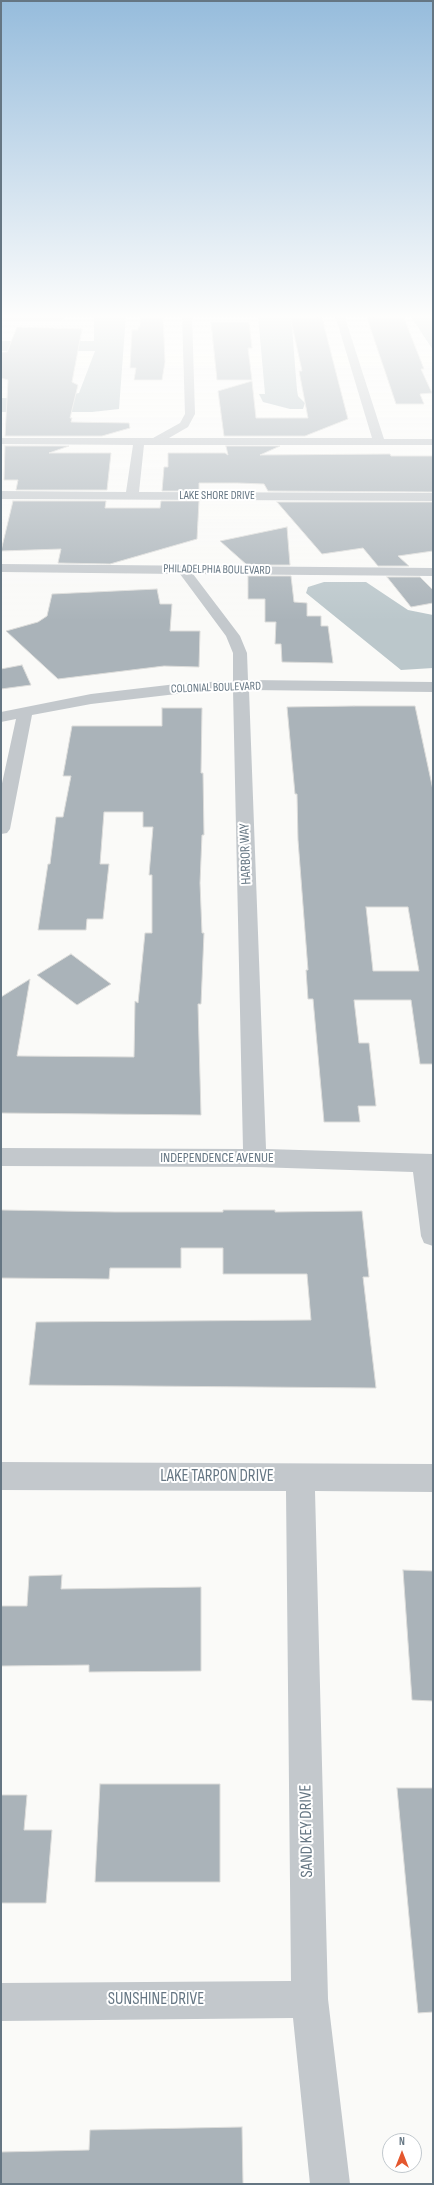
<!DOCTYPE html>
<style>
body{margin:0}
#map{position:relative;width:434px;height:2185px;overflow:hidden;background:#fafaf8;font-family:"Sofia Sans Condensed",sans-serif}
canvas{display:block}
.frame{position:absolute;inset:0;border:2px solid #657683;pointer-events:none}
.north{position:absolute;left:382px;top:2133px;width:40px;height:40px;box-sizing:border-box;background:#fff;border:1px solid #c1c8cd;border-radius:50%;rotate:0deg;font-size:11px;font-weight:700;line-height:16px;text-align:center;color:#657683}
.north::after{content:'';display:block;margin:auto;width:14px;height:18px;background:#e4572e;clip-path:polygon(50% 0,100% 100%,50% 72%,0 100%)}
</style>
<div id="map">
<canvas width="434" height="2185"></canvas>
<div class="frame"></div>
<div class="north">N</div>
</div>
<script>
const c = document.querySelector('canvas').getContext('2d');
c.lineJoin = 'round';
function paint(path, color) {
  c.fillStyle = color;
  c.fill(path, 'evenodd');
}
function poly(rows) {
  const path = new Path2D();
  for (const r of rows) {
    path.moveTo(r[0], r[1]);
    for (let i = 2; i < r.length; i += 2) path.lineTo(r[i], r[i + 1]);
  }
  return path;
}
function stroke(path, color, width, dash) {
  c.strokeStyle = color;
  c.lineWidth = width;
  c.lineCap = dash ? 'butt' : 'round';
  c.setLineDash(dash || []);
  c.stroke(path);
}
function write(font, color, halo, rows, align = 'center') {
  c.font = font + ' "Sofia Sans Condensed",sans-serif';
  c.lineWidth = 4;
  c.setLineDash([]);
  c.textBaseline = 'middle';
  c.strokeStyle = halo;
  c.fillStyle = color;
  for (const [text, x, y, turn = 0] of rows) {
    c.save();
    c.translate(x, y);
    c.rotate((+turn || 0) * Math.PI / 180);
    c.textAlign = isNaN(turn) ? turn : align;
    if (halo) c.strokeText(text, 0, 0);
    c.fillText(text, 0, 0);
    c.restore();
  }
}
const water = poly([
 [94,315,126,315,119,409,92,412,1,412,1,398,52,399,79,393,95,351,1,351,1,341,94,341],
 [258,315,291,315,297,390,298,396,305,403,303,409,290,409,263,402,259,394,265,394],
 [410,315,433,315,433,350],
 [324,582,366,582,408,610,433,615,433,668,401,670,306,593,308,587]
]);
const building = poly([
 [141,315,163,315,165,362,162,380,134,380,136,368,130,368,132,330,138,330,138,327,140,327,141,315],
 [290,315,316,315,317,318,322,318,348,419,305,436,224,436,218,391,252,381,256,418,308,418,299,371,302,371,290,315],
 [376,315,401,315,402,318,404,318,424,369,421,369,432,393,420,394,424,404,396,404,367,318,377,318,376,315],
 [211,322,249,322,252,348,248,348,252,380,217,380,211,322],
 [17,327,82,329,72,382,78,385,70,418,72,418,71,422,129,423,130,428,102,436,5,436,8,380,1,378,1,352,7,352,17,327],
 [5,446,69,446,49,453,111,453,107,490,16,490,18,480,4,480,5,446],
 [226,446,280,446,260,455,390,454,391,456,433,456,433,492,268,491,264,484,238,483,199,483,199,491,162,491,164,467,168,467,168,453,225,453,228,455,226,446],
 [13,501,106,501,105,508,160,508,161,501,199,501,197,539,110,564,58,563,61,549,1,551,13,501],
 [277,502,433,502,433,551,398,556,409,566,378,566,363,548,322,554,277,502],
 [287,527,290,565,247,565,220,541,287,527],
 [248,576,291,576,294,602,307,603,307,616,321,616,321,626,328,626,333,663,282,662,281,644,275,644,276,622,265,622,265,599,248,599,248,576],
 [387,577,420,577,433,590,433,603,411,607,387,577],
 [157,589,160,604,172,604,170,631,200,631,199,667,164,666,58,679,6,631,38,622,47,616,52,594,157,589],
 [22,665,31,685,1,689,1,669,22,665],
 [354,706,415,706,433,790,433,1064,420,1064,411,1000,354,1000,359,1043,369,1043,376,1106,358,1106,360,1122,324,1122,313,999,308,999,306,970,308,970,298,840,297,794,295,794,287,707,354,706],
 [366,907,408,907,419,971,373,971,366,907],
 [162,708,202,708,201,773,203,773,204,835,202,835,200,883,202,933,204,933,201,1004,198,1004,201,1115,1,1113,1,997,30,979,17,1056,134,1057,135,1001,138,1003,145,933,152,933,152,875,149,875,153,827,143,827,143,812,104,812,100,864,109,864,103,919,87,919,86,930,38,930,48,864,50,864,56,817,63,817,71,776,63,776,72,726,162,726,162,708],
 [71,954,111,984,77,1005,37,975,71,954],
 [1,1210,115,1212,223,1212,223,1210,275,1210,275,1212,362,1211,369,1277,363,1277,376,1388,29,1385,36,1322,311,1320,307,1274,223,1274,223,1248,181,1248,181,1268,110,1268,109,1279,1,1278,1,1210],
 [403,1570,433,1571,433,1701,412,1700,403,1570],
 [62,1575,61,1589,201,1587,201,1671,89,1672,89,1665,1,1666,1,1606,27,1606,29,1576,62,1575],
 [100,1784,220,1784,220,1882,95,1882,100,1784],
 [397,1788,433,1788,433,2012,418,2013,397,1788],
 [1,1795,27,1795,24,1830,52,1830,46,1903,1,1903,1,1795],
 [242,2127,243,2184,1,2184,1,2152,89,2150,90,2130,242,2127]
]);
const minor = poly([
 [1,315,60,315,65,318,60,321,1,321,1,315],
 [182,315,192,315,195,414,188,427,169,438,372,438,335,315,344,315,384,439,433,439,433,445,144,445,139,492,433,493,433,501,1,499,1,491,126,492,133,445,1,444,1,438,153,438,180,423,185,414,182,315],
 [1,564,433,568,433,576,193,574,240,636,247,653,248,680,433,682,433,692,249,690,266,1149,433,1154,433,1246,424,1243,421,1236,413,1172,255,1167,1,1166,1,1148,243,1149,233,690,185,693,91,704,32,715,10,829,7,833,1,834,1,788,16,719,1,722,1,712,91,694,185,683,233,681,233,653,226,636,180,574,1,572,1,564],
 [1,1462,433,1464,433,1492,315,1491,328,1999,350,2184,310,2184,293,2018,1,2021,1,1983,291,1981,286,1491,1,1490,1,1462]
]);
const farStreetnames = [
 ["LAKE SHORE DRIVE",217,496],
 ["PHILADELPHIA BOULEVARD",217,570,1],
 ["COLONIAL BOULEVARD",216,688,-2]
];
const streetNames = [
 ["HARBOR WAY",246,854,-92],
 ["INDEPENDENCE AVENUE",217,1158]
];
const nearStreetnames = [
 ["LAKE TARPON DRIVE",217,1477],
 ["SAND KEY DRIVE",307,1831,-91],
 ["SUNSHINE DRIVE",156,2000]
];
paint(water, '#bbc7cb');
paint(building, '#aab3b9');
stroke(building, '#dcdcda', 1);
paint(minor, '#c3c8cc');
const sky = c.createLinearGradient(0, 0, 0, 621);
sky.addColorStop(0, '#96bcdc');
sky.addColorStop(0.51, '#fdfdfc');
sky.addColorStop(1, '#fdfdfc00');
c.fillStyle = sky;
c.fillRect(0, 0, 434, 621);
write('12px', '#657683', '#fff', farStreetnames);
write('14px', '#657683', '#fff', streetNames);
write('17px', '#657683', '#fff', nearStreetnames);
</script>
